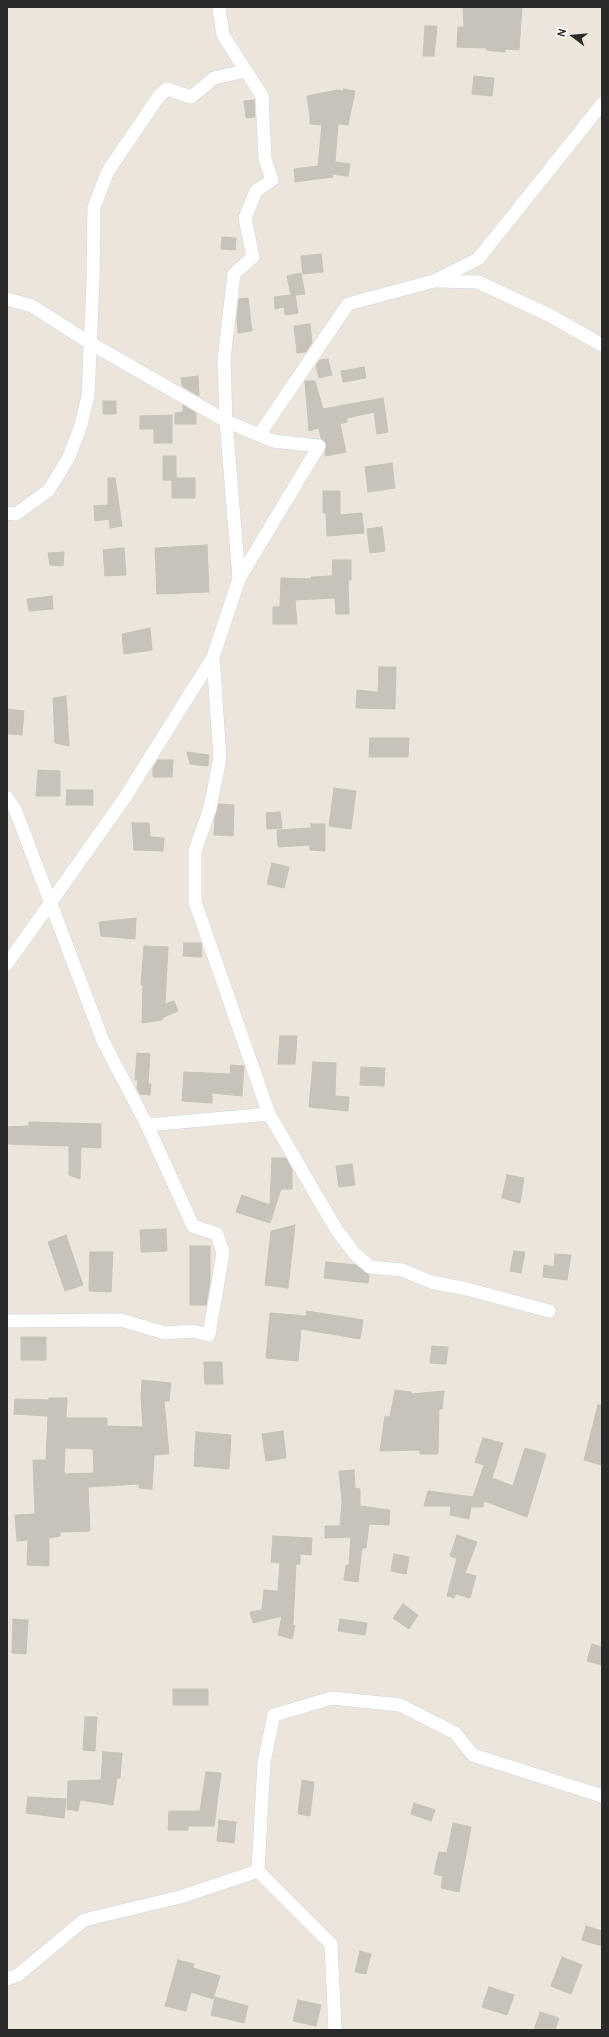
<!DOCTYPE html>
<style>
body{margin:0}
#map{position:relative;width:609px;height:2037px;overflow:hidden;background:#ece5db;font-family:Cabin,sans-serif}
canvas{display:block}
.frame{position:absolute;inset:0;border:8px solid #2a2a2a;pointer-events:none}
.north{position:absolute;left:553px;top:16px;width:40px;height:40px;-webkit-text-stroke:3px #fff;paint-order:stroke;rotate:286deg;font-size:11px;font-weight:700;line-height:16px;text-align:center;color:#2a2a2a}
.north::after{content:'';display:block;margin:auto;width:14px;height:18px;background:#2a2a2a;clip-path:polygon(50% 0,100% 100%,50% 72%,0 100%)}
</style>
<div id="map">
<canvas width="609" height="2037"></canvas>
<div class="frame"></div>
<div class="north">N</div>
</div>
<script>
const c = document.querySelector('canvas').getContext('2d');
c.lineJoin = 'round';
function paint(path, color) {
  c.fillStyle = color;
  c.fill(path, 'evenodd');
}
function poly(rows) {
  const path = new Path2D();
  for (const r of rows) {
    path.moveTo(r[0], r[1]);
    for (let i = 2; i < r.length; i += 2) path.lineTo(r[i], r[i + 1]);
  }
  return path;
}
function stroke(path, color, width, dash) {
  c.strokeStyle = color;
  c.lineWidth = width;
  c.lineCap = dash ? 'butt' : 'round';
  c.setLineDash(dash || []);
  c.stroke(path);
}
const building = poly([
 [463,7,522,7,519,50,505,49,505,52,486,50,487,48,457,47,458,27,464,27,463,7],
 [425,26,437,26,434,56,423,56,425,26],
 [474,76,494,78,492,96,472,94,474,76],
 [344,89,355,91,348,125,338,124,335,162,350,164,348,176,332,174,333,177,295,182,294,169,318,166,322,125,310,124,310,116,307,96,337,90,343,91,344,89],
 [254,100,255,117,246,118,244,101,254,100],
 [222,237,236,238,235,250,221,249,222,237],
 [321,254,323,272,303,274,301,256,321,254],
 [301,273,305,294,295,295,298,313,285,315,284,307,275,309,274,297,291,295,287,276,301,273],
 [248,298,252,331,238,333,237,319,239,299,248,298],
 [310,324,312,342,306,352,297,353,294,326,310,324],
 [328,359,332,375,319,378,316,365,320,360,328,359],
 [364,367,366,378,343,382,341,371,364,367],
 [198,376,199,396,182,386,181,378,198,376],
 [305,381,315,381,323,409,383,398,388,432,377,434,374,412,347,418,347,422,340,424,346,452,325,456,326,443,321,438,319,428,309,431,305,381],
 [103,401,116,401,116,414,103,414,103,401],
 [183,405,196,413,196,424,175,424,175,413,183,412,183,405],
 [172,415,172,443,154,443,154,429,140,429,140,416,172,415],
 [163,456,176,456,176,478,195,478,195,498,172,498,172,480,163,480,163,456],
 [392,463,395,488,368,492,365,467,392,463],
 [108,478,115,478,122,526,110,528,109,519,95,521,94,506,108,505,108,478],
 [323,491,340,491,340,515,362,513,364,533,327,536,326,513,323,513,323,491],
 [382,527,385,551,370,553,367,529,382,527],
 [207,545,209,592,157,594,155,548,207,545],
 [124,548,126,575,105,576,103,550,124,548],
 [64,552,63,566,50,565,48,553,64,552],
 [333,560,351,560,351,580,348,580,349,614,336,614,335,598,295,600,297,624,273,624,273,607,280,607,281,578,311,579,311,577,332,576,333,560],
 [52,596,53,609,29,611,27,599,52,596],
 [150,628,152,650,124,654,122,634,150,628],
 [379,667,396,667,395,709,356,708,357,690,378,692,379,667],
 [66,696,69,746,55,743,53,698,66,696],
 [7,709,24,711,22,735,7,734,9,720,7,720,7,709],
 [370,738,409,738,408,757,369,757,370,738],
 [187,752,209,755,208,766,190,764,187,752],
 [158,760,173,760,172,777,153,777,153,768,158,760],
 [38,770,60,771,60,796,36,796,38,770],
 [334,788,356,791,351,829,329,826,334,788],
 [67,790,93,790,93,805,66,805,67,790],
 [219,804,234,805,233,836,214,835,215,818,219,804],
 [280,812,282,828,267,829,266,813,280,812],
 [132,823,149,823,150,837,164,838,163,851,134,850,132,823],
 [311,824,325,824,325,851,310,850,310,845,278,847,277,830,311,828,311,824],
 [272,863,289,867,284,888,267,884,272,863],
 [136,918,135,939,101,936,99,922,136,918],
 [184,943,201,943,202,957,183,956,184,943],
 [144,946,168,947,165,1004,174,1001,178,1011,162,1018,162,1020,142,1023,143,985,141,985,144,946],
 [280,1036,297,1036,295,1064,278,1064,280,1036],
 [137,1053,150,1054,148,1084,151,1084,150,1095,140,1094,137,1088,138,1080,135,1080,137,1053],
 [313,1062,336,1063,335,1096,349,1097,348,1111,309,1107,313,1062],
 [231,1065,244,1066,242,1096,212,1093,212,1103,182,1101,184,1072,230,1074,231,1065],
 [361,1067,385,1068,384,1086,360,1085,361,1067],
 [29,1122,101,1124,101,1148,81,1147,80,1179,69,1175,69,1146,7,1144,7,1127,29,1126,29,1122],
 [272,1158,286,1158,292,1170,292,1189,281,1189,270,1223,236,1212,242,1195,270,1205,272,1158],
 [352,1164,355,1185,339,1187,336,1166,352,1164],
 [507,1175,524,1178,520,1203,502,1198,507,1175],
 [295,1225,288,1288,265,1285,271,1231,295,1225],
 [166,1229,167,1251,141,1252,140,1230,166,1229],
 [66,1235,83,1285,65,1291,48,1242,66,1235],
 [190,1246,210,1246,210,1281,206,1305,190,1305,190,1246],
 [514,1251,525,1252,521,1273,510,1271,514,1251],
 [90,1252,113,1252,111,1292,89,1291,90,1252],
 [555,1254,571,1255,567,1280,543,1277,544,1265,554,1267,555,1254],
 [326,1262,356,1265,369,1275,368,1283,324,1278,326,1262],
 [307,1311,363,1320,360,1339,301,1329,298,1361,266,1358,270,1313,306,1316,307,1311],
 [21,1337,46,1337,46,1360,21,1360,21,1337],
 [432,1346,448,1347,446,1364,430,1363,432,1346],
 [204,1362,222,1362,223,1384,205,1384,204,1362],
 [142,1380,171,1383,169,1401,164,1401,169,1454,154,1455,152,1489,139,1488,139,1484,88,1487,90,1531,60,1532,60,1536,49,1538,49,1566,27,1565,28,1540,17,1541,15,1515,35,1514,33,1460,46,1460,48,1416,14,1414,15,1399,49,1400,49,1398,67,1398,66,1418,107,1418,107,1426,143,1427,141,1397,142,1380],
 [65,1448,93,1449,94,1473,64,1474,65,1448],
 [395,1390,411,1392,411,1394,444,1391,442,1409,439,1409,438,1454,420,1454,420,1450,380,1451,385,1416,390,1417,395,1390],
 [598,1405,602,1405,602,1465,584,1460,598,1405],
 [283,1431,286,1458,266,1461,262,1434,283,1431],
 [196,1432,231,1435,229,1469,194,1466,196,1432],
 [483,1438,503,1443,492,1478,513,1486,525,1448,546,1454,527,1517,484,1501,483,1507,471,1507,469,1519,450,1515,451,1506,424,1506,428,1491,473,1497,484,1465,475,1462,483,1438],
 [354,1470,355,1488,360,1489,360,1506,390,1510,389,1525,369,1524,366,1548,362,1548,358,1582,344,1580,346,1565,349,1565,351,1537,325,1538,325,1526,340,1526,342,1502,339,1471,354,1470],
 [457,1535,477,1542,465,1573,476,1576,470,1598,456,1594,454,1598,447,1596,457,1558,450,1556,457,1535],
 [273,1536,312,1538,311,1555,300,1554,300,1564,296,1564,293,1625,295,1626,292,1639,278,1635,282,1616,253,1623,250,1612,262,1610,264,1590,278,1591,280,1563,271,1562,273,1536],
 [394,1554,409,1557,406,1574,391,1571,394,1554],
 [403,1604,418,1615,409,1629,393,1618,403,1604],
 [13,1619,28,1620,26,1654,12,1653,13,1619],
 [340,1619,367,1623,365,1635,338,1631,340,1619],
 [592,1644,602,1647,602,1665,587,1661,592,1644],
 [173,1689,208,1689,208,1705,173,1705,173,1689],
 [85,1717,97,1717,95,1751,83,1750,85,1717],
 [103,1752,122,1753,120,1778,117,1778,113,1805,80,1800,78,1811,67,1809,68,1781,101,1780,103,1752],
 [206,1772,221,1773,214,1826,188,1826,188,1830,168,1830,169,1811,200,1811,206,1772],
 [302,1780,314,1782,310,1816,298,1814,302,1780],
 [28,1797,66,1799,64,1818,26,1813,28,1797],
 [414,1803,435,1810,431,1821,411,1814,414,1803],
 [219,1820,236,1822,234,1843,217,1841,219,1820],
 [453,1823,471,1827,459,1892,441,1888,443,1876,434,1874,439,1852,447,1853,453,1823],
 [586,1926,602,1931,602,1946,582,1940,586,1926],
 [360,1951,371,1954,366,1974,355,1972,360,1951],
 [562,1957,582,1965,571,1994,551,1986,562,1957],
 [178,1960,194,1964,193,1968,220,1976,213,1999,191,1992,186,2011,165,2006,178,1960],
 [489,1987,514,1995,507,2015,482,2007,489,1987],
 [215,1997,248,2006,244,2023,211,2015,215,1997],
 [298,2000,321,2005,316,2026,293,2021,298,2000],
 [540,2012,559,2018,555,2030,534,2030,540,2012]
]);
const minor = poly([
 [219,7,223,35,262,96,265,159,272,180,256,191,245,218,253,257,234,274,224,359,226,421,239,579],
 [438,281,478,282,549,315,602,345],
 [7,299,32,306,90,343,226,421,273,441,319,446,239,579,213,657,124,799,7,964],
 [259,435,348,304,434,281,478,259,602,104],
 [7,513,16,514,49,490,69,457,81,425,88,396,93,280,94,207,108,171,159,96,167,89,191,97,214,78,245,71],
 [213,657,220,758,210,808,195,851,195,902,269,1114,336,1229,355,1254,370,1267,402,1270,431,1282,467,1289,549,1311],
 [7,798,15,809,103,1041,147,1125,193,1226,217,1234,223,1253,209,1335,192,1331,165,1333,121,1320,7,1321],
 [147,1125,269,1114],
 [7,1979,18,1975,84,1920,180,1897,258,1871],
 [335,2030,331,1944,258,1871,264,1762,274,1715,332,1698,400,1705,455,1733,473,1755,602,1796]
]);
paint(building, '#c7c3ba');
stroke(building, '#c8c1b5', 1);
stroke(minor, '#d0d4e3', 14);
stroke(minor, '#fff', 13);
</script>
